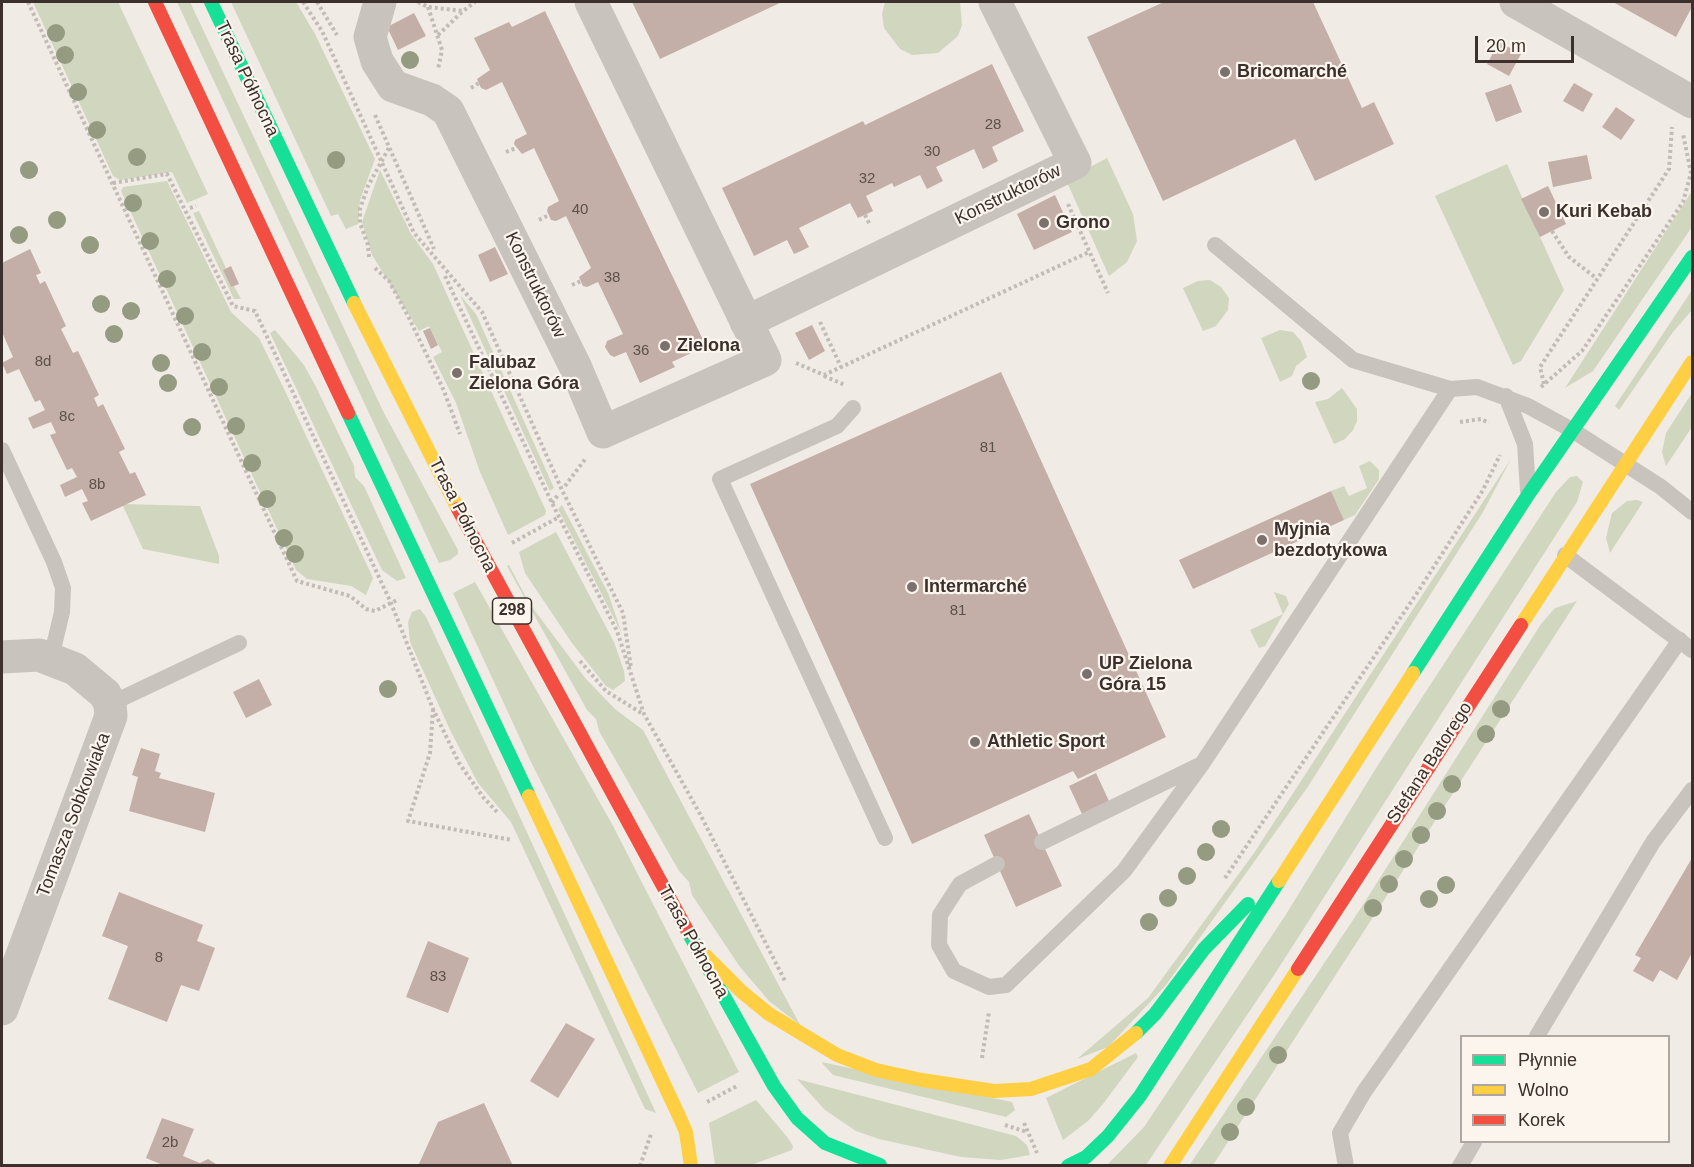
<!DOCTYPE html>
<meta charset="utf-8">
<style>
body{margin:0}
#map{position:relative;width:1694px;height:1167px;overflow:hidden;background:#f0ebe5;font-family:Helvetica,sans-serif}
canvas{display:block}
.frame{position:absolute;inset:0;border:3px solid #3b302b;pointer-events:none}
.legend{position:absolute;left:1460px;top:1035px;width:210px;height:108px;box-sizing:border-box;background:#fbf5ee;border:2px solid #aea6a0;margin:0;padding:8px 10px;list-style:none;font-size:18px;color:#3b302b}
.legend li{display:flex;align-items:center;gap:12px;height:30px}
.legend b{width:30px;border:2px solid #aea6a0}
.scale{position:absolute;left:1475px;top:36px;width:99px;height:27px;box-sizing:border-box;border:3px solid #3b302b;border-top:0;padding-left:8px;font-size:18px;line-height:21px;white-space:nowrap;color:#3b302b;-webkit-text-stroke:4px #fbf5ee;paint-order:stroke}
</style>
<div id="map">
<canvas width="1694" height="1167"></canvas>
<div class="frame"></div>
<ul class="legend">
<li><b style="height:8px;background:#16e098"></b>Płynnie</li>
<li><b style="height:8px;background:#ffcf43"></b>Wolno</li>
<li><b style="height:8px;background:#f24e42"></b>Korek</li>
</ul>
<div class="scale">20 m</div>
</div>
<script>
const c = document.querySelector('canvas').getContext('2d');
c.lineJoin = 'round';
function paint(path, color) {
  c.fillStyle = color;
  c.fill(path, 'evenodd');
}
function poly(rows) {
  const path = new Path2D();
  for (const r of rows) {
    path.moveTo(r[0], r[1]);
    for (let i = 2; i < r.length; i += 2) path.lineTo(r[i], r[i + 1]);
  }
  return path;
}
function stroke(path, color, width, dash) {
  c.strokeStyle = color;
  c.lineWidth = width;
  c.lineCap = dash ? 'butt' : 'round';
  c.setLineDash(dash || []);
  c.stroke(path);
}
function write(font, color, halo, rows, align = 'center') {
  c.font = font + ' Helvetica,sans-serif';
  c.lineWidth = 4.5;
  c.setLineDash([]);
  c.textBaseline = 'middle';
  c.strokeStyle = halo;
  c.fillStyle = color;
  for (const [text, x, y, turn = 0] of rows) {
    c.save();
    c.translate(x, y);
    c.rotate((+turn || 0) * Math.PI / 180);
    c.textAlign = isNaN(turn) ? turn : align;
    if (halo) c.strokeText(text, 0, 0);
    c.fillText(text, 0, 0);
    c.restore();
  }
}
const green = poly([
 [33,2,118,2,208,194,187,203,172,172,120,180,113,176],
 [177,2,190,2,383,411,458,550,458,554,450,560,439,563],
 [231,2,296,2,315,34,375,159,360,200,358,224,346,229,338,214,331,216],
 [885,2,960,2,962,25,958,36,938,53,912,55,900,49,884,28,882,14],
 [1107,158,1133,214,1137,241,1127,262,1109,276,1066,180],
 [1507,164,1564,290,1521,361,1513,365,1435,196],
 [380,170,411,234,433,264,546,511,545,515,508,535,480,472,456,403,433,357,442,352,429,326,419,331,372,255,362,222],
 [167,181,231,312,259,338,286,393,373,578,366,595,351,586,307,579,296,570,121,191,123,187],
 [1692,191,1692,227,1593,371,1565,388],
 [199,211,226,268,223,270,231,287,234,286,241,299,234,299,193,213],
 [1210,280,1221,287,1229,298,1228,310,1216,326,1203,331,1183,288,1198,281],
 [1692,290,1692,310,1673,332,1619,410,1615,406],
 [460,295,476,314,554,488,550,491],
 [275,330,304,365,316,387,354,466,355,477,364,486,406,578,397,581,382,570,270,333],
 [1280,330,1293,332,1301,341,1307,357,1296,366,1292,376,1280,382,1261,338],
 [1342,388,1357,409,1357,421,1353,430,1345,439,1334,444,1315,402,1328,399],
 [1692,393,1692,427,1666,466,1662,452,1666,433],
 [1511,459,1483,512,1307,788,1166,985,1108,1047,1077,1059,1148,998,1254,853],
 [1370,461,1379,470,1379,479,1355,515,1344,520,1331,491,1344,486,1349,496,1367,488,1359,466],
 [1577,476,1583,482,1577,502,1276,972,1166,1135,1146,1165,1107,1165,1144,1127,1285,916,1378,765,1556,492,1570,477],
 [1637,500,1643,502,1610,553,1606,538,1612,513,1627,501],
 [122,504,200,506,219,556,219,564,143,549],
 [562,505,608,593,622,634,558,509],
 [556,532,614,642,624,671,625,681,613,690,606,686,572,643,525,573,519,552],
 [509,565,529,603,586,679,615,709,643,730,800,1025,769,1001,740,967,692,895,689,882,679,871,599,731,596,719,587,710,507,566],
 [475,582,612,824,739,1072,698,1093,530,760,453,593],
 [1274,592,1286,596,1289,604,1265,646,1259,648,1250,630,1283,614],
 [1577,601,1213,1165,1189,1166,1359,911,1541,624,1555,608],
 [420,609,426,617,507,789,656,1113,645,1109,511,822,478,783,451,732,410,642,408,622,412,612],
 [1136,1053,1138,1057,1103,1104,1088,1121,1063,1140,1046,1098],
 [821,1062,1012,1102,1015,1110,1006,1117,833,1075],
 [797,1079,1016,1136,1027,1145,1030,1155,1001,1160,961,1157,879,1139,856,1131,825,1110],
 [756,1100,788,1138,793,1146,792,1150,751,1165,715,1165,709,1123]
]);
const building = poly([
 [632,2,782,2,660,59],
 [1164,2,1313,2,1362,108,1374,102,1394,144,1315,181,1295,139,1163,201,1087,37],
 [1613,2,1692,2,1692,7,1676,37],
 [545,11,706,346,672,362,675,367,640,383,626,352,614,357,610,355,605,347,607,341,623,334,598,282,587,287,583,286,579,277,591,268,566,216,556,221,551,220,547,211,548,207,559,201,534,148,522,154,514,144,515,140,527,134,502,82,486,90,481,88,477,79,490,70,474,38,509,22,512,27],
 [414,13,426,36,398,50,387,27],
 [1499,42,1521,54,1509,76,1487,64],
 [992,64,1024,131,992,147,998,161,983,169,974,149,936,167,943,181,927,189,920,175,894,187,892,183,866,196,873,211,858,218,850,203,799,228,809,247,801,251,794,254,787,240,754,256,722,188,863,121,865,125],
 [1574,83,1593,94,1583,112,1563,101],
 [1511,84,1522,112,1496,122,1485,93],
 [1616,107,1635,120,1621,140,1602,127],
 [1587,155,1592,179,1553,187,1548,162],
 [1548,186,1566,224,1540,237,1521,199],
 [1055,195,1072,232,1034,250,1017,214],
 [495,247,508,274,490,282,478,255],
 [30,249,41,273,36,275,40,284,45,281,66,326,61,329,73,353,78,351,99,395,94,398,98,407,103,404,125,449,119,452,130,474,135,472,146,495,91,521,82,503,88,501,82,489,65,497,60,485,77,477,72,468,67,470,50,435,56,433,51,422,33,429,28,418,45,410,40,400,35,402,19,369,7,374,2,363,13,357,2,332,2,263],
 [231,266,239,284,231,287,223,270],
 [812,325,825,351,809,360,795,333],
 [430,328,438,345,431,349,423,331],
 [1001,372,1166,737,1078,779,1073,771,912,844,750,484],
 [1331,491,1344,520,1193,589,1179,560],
 [259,679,272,705,246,718,233,692],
 [141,748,160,754,155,771,161,773,159,778,215,793,205,832,129,811,138,777,132,775],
 [1096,773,1109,801,1082,814,1069,786],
 [1029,814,1062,886,1016,907,984,835],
 [1692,858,1692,953,1677,980,1660,970,1653,982,1633,971,1641,958,1635,955],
 [119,892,203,925,197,941,215,948,199,991,181,985,167,1022,108,999,128,946,102,936],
 [428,941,469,958,448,1013,406,997],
 [566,1023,595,1039,558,1098,530,1081],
 [484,1103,513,1166,418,1166,438,1122],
 [162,1118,194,1129,183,1156,200,1163,208,1159,219,1166,165,1166,146,1158]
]);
const path = poly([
 [28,2,297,581,350,596,366,609,375,611,399,599],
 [303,2,322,31,414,233,482,312,562,490,623,613,631,668],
 [317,2,337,35],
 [418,2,428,7,463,11,475,2],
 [428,7,442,50,438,69],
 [438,35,463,11],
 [471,88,479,83],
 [375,115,434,249],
 [506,152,516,148],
 [113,183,167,174,233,306,255,311,391,603,433,709,459,763,483,797,497,812],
 [1068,204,1108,293],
 [190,208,196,206],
 [865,215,870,225],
 [539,220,549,215],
 [1552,231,1569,257,1596,278],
 [369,257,368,245,360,223,360,209,368,186,390,146],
 [375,268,389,281,408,316,444,391,460,434],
 [445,276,552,503,617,631,644,714,700,814,786,983],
 [572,285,581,281],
 [820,322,841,367],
 [796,363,824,375,1089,252],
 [824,376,845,385],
 [1544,384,1540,367,1669,169,1672,127],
 [1541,387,1582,351,1683,202,1691,173,1683,134],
 [1460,422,1481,419,1489,423],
 [565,486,586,458],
 [552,503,558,495],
 [512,543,559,517],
 [580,661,606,691,643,714],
 [433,709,430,753,408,821,512,840],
 [1225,878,1417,593,1483,490,1500,455],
 [982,1058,989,1012],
 [707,1102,737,1086],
 [1024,1123,1037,1153],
 [1005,1125,1027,1132],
 [640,1166,651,1134]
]);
const lane = poly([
 [1215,245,1353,360,1450,389],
 [1506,396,1525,444,1528,491],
 [853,408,837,426,720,479,885,838],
 [2,450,54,562,63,588,62,612,51,658],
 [1565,555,1692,650],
 [110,704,239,643],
 [1042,842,1200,765],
 [997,864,960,884,940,915,939,945,954,971,989,987,1006,985,1124,871,1202,764,1450,389,1477,387,1528,406,1572,430,1661,487,1692,512],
 [1537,1036,1653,842,1692,790],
 [1346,1166,1340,1133,1364,1092,1680,640],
 [1460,1166,1474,1142]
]);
const street = poly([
 [380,2,370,37,377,61,393,86,432,100,448,111,575,366,603,432,765,360,591,2],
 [1516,2,1692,102],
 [746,322,1075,163,995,2],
 [2,657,39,655,75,669,105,694,110,704,111,716,2,1009]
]);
const fast = poly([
 [211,2,354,303],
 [348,413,529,796],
 [1413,673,1528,495,1692,257],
 [688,932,774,1086,797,1118,825,1143,880,1165],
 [1136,1033,1155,1014,1204,949,1248,904],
 [1068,1166,1086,1157,1108,1136,1140,1096,1279,881]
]);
const slow = poly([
 [354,303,458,509],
 [1521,625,1692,362],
 [529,796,679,1116,686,1132,691,1166],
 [1279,881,1413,673],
 [706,956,742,992,769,1014,837,1055,876,1070,922,1080,994,1091,1031,1089,1091,1069,1136,1033],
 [1170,1166,1298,969]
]);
const jam = poly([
 [155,2,348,413],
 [458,509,688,932],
 [1298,969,1521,625]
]);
const trees = [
 [56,33],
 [65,55],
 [410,60],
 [78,92],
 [97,130],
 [137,157],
 [336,160],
 [29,170],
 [133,203],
 [57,220],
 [19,235],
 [150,241],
 [90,245],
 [167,279],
 [101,304],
 [131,311],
 [185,316],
 [114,334],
 [202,352],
 [161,363],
 [1311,381],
 [168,383],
 [219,387],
 [236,426],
 [192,427],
 [252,463],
 [267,499],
 [284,538],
 [295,554],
 [388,689],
 [1501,709],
 [1486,734],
 [1452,784],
 [1437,811],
 [1221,829],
 [1421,835],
 [1206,852],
 [1404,859],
 [1187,876],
 [1389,884],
 [1446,885],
 [1168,898],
 [1429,899],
 [1373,908],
 [1149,922],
 [1278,1055],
 [1246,1107],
 [1230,1132]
];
const markers = [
 [1225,72,6,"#7a716c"],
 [1544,212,6,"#7a716c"],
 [1044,223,6,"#7a716c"],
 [665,346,6,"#7a716c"],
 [457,373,6,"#7a716c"],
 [1262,540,6,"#7a716c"],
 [912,587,6,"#7a716c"],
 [1087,674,6,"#7a716c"],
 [975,742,6,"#7a716c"]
];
const numberNames = [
 ["28",993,125],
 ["30",932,152],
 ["32",867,179],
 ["40",580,210],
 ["38",612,278],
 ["36",641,351],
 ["8d",43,362],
 ["8c",67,417],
 ["81",988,448],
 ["8b",97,485],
 ["81",958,611],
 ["8",159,958],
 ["83",438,977],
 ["2b",170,1143]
];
const shields = [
 [512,611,39]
];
const shieldNames = [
 ["298",512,611]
];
const poiNames = [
 ["Bricomarché",1237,72],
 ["Kuri Kebab",1556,212],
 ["Grono",1056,223],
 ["Zielona",677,346],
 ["Falubaz",469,363],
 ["Zielona Góra",469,384],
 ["Myjnia",1274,530],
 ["bezdotykowa",1274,551],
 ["Intermarché",924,587],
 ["UP Zielona",1099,664],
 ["Góra 15",1099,685],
 ["Athletic Sport",987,742]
];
const streetNames = [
 ["Trasa Północna",247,79,65],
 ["Konstruktorów",1008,195,-26],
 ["Konstruktorów",535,285,64],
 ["Trasa Północna",462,515,63],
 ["Stefana Batorego",1430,763,-57],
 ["Tomasza Sobkowiaka",74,815,-69],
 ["Trasa Północna",693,942,61]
];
paint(green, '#d1d6bf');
paint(building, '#c3afa7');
stroke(path, '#c2bbb6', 4, [3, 3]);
stroke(lane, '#c9c3be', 16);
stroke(street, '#c9c3be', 33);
stroke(fast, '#16e098', 14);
stroke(slow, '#ffcf43', 14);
stroke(jam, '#f24e42', 14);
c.fillStyle = '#959b80';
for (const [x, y] of trees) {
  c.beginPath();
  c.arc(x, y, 9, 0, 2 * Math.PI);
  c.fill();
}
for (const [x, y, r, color] of markers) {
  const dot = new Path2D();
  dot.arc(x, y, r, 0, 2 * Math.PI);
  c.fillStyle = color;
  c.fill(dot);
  stroke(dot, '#fbf5ee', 2);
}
write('15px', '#5d504a', null, numberNames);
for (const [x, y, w] of shields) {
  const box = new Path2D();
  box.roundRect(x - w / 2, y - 13, w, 26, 4.5);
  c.fillStyle = '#fbf5ee';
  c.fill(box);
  stroke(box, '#3b302b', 1.5);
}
write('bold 16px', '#3b302b', null, shieldNames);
write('bold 18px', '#3b302b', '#fbf5ee', poiNames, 'left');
write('18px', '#3b302b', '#fbf5ee', streetNames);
</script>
